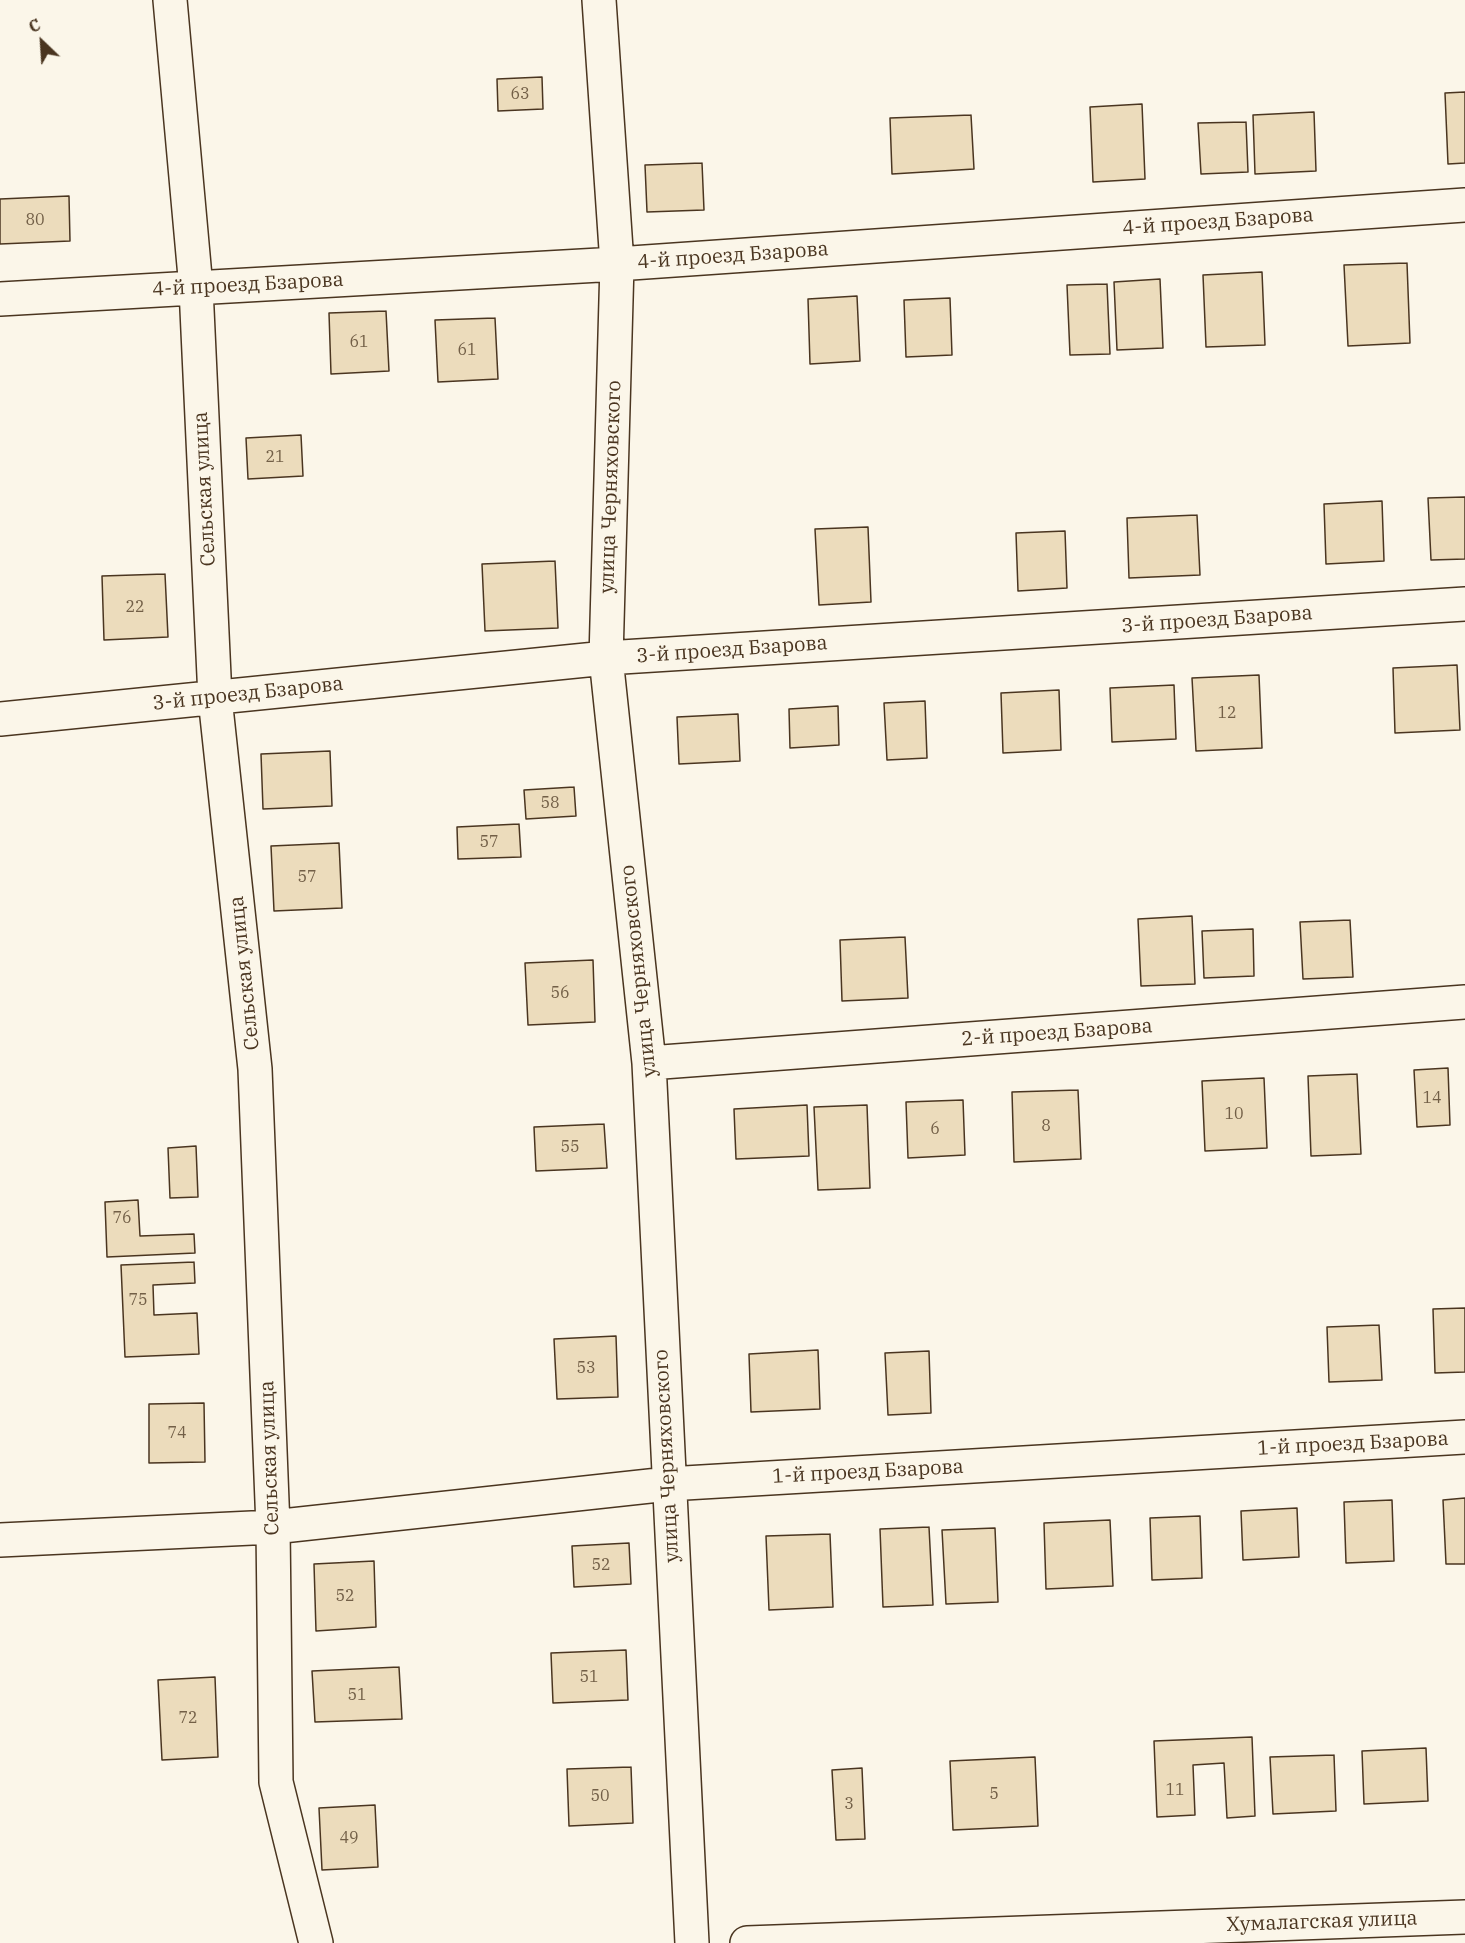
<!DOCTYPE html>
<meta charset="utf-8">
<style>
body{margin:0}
#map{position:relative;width:1465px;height:1943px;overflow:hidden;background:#fbf6e9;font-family:"IBM Plex Serif",serif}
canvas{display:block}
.north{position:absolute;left:12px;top:12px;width:60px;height:60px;-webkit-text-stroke:4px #fbf6e9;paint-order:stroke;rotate:335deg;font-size:16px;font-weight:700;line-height:24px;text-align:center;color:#4a3520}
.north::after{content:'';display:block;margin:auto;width:21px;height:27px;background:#4a3520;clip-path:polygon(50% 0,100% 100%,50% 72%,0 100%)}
</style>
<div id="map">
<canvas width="1465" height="1943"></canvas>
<div class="north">С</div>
</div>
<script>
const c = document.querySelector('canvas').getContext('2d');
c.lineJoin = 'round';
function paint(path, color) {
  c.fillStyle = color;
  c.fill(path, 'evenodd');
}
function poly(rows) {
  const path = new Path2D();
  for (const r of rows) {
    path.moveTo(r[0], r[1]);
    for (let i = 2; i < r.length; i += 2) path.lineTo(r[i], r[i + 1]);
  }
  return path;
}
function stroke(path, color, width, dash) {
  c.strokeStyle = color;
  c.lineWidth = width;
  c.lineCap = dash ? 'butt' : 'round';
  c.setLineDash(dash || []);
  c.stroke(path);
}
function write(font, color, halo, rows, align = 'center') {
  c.font = font + ' "IBM Plex Serif",serif';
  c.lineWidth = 4.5;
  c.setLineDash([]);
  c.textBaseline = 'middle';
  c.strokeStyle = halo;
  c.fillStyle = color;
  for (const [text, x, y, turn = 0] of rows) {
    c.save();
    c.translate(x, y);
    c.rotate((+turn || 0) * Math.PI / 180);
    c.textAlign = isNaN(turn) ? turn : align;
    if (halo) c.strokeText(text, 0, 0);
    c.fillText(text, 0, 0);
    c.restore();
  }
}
const building = poly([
 [542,77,543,109,498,111,497,79,542,77],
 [1465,92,1465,163,1448,164,1445,93,1465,92],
 [1142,104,1145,179,1093,182,1090,107,1142,104],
 [1314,112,1316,171,1255,174,1253,115,1314,112],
 [971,115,974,169,892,174,890,118,971,115],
 [1246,122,1248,172,1201,174,1198,123,1246,122],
 [702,163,704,210,647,212,645,165,702,163],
 [69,196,70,241,0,244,0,199,69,196],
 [1407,263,1410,343,1348,346,1344,265,1407,263],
 [1262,272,1265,345,1206,347,1203,275,1262,272],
 [1160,279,1163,348,1117,350,1114,282,1160,279],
 [1107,284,1110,354,1070,355,1067,285,1107,284],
 [857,296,860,361,810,364,808,299,857,296],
 [950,298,952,355,906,357,904,300,950,298],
 [386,311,389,371,331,374,329,313,386,311],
 [495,318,498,379,438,382,435,320,495,318],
 [301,435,303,476,248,479,246,438,301,435],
 [1465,497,1465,559,1431,560,1428,498,1465,497],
 [1382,501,1384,561,1326,564,1324,504,1382,501],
 [1197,515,1200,575,1129,578,1127,518,1197,515],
 [868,527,871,602,819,605,815,529,868,527],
 [1065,531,1067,588,1018,591,1016,533,1065,531],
 [555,561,558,628,485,631,482,564,555,561],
 [165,574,168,637,104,640,102,576,165,574],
 [1457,665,1460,730,1395,733,1393,668,1457,665],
 [1259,675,1262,748,1196,751,1192,678,1259,675],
 [1174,685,1176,739,1112,742,1110,688,1174,685],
 [1059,690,1061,750,1003,753,1001,693,1059,690],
 [925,701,927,758,887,760,884,703,925,701],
 [838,706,839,745,790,748,789,709,838,706],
 [738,714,740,761,679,764,677,717,738,714],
 [330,751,332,806,263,809,261,754,330,751],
 [574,787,576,816,526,819,524,790,574,787],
 [519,824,521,857,458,859,457,827,519,824],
 [339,843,342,908,274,911,271,846,339,843],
 [1192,916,1195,984,1141,986,1138,919,1192,916],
 [1350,920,1353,977,1303,979,1300,922,1350,920],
 [1253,929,1254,976,1204,978,1202,931,1253,929],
 [905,937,908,998,842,1001,840,940,905,937],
 [593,960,595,1022,528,1025,525,963,593,960],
 [1448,1068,1450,1125,1417,1127,1414,1070,1448,1068],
 [1357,1074,1361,1154,1311,1156,1308,1076,1357,1074],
 [1264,1078,1267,1148,1205,1151,1202,1081,1264,1078],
 [1078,1090,1081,1159,1014,1162,1012,1092,1078,1090],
 [963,1100,965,1155,908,1158,906,1102,963,1100],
 [807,1105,809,1156,736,1159,734,1109,807,1105],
 [867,1105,870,1188,818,1190,814,1107,867,1105],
 [604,1124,607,1168,536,1171,534,1127,604,1124],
 [196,1146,198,1197,170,1198,168,1148,196,1146],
 [138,1200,140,1236,194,1234,195,1253,107,1257,105,1202,138,1200],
 [194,1262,195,1283,153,1285,154,1315,197,1313,199,1354,125,1357,121,1265,194,1262],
 [1465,1308,1465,1372,1435,1373,1433,1309,1465,1308],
 [1379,1325,1382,1380,1329,1382,1327,1327,1379,1325],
 [616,1336,618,1397,557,1399,554,1339,616,1336],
 [818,1350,820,1409,751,1412,749,1354,818,1350],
 [929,1351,931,1413,888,1415,885,1353,929,1351],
 [204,1403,205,1462,149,1463,149,1404,204,1403],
 [1465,1498,1465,1564,1446,1564,1443,1500,1465,1498],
 [1392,1500,1394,1561,1346,1563,1344,1502,1392,1500],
 [1297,1508,1299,1557,1243,1560,1241,1511,1297,1508],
 [1200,1516,1202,1578,1152,1580,1150,1518,1200,1516],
 [1110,1520,1113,1586,1046,1589,1044,1523,1110,1520],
 [929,1527,933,1605,883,1607,880,1529,929,1527],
 [995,1528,998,1602,946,1604,942,1530,995,1528],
 [830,1534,833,1607,769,1610,766,1536,830,1534],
 [629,1543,631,1584,574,1587,572,1546,629,1543],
 [374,1561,376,1627,316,1631,314,1564,374,1561],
 [626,1650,628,1700,553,1703,551,1653,626,1650],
 [399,1667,402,1719,315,1722,312,1671,399,1667],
 [215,1677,218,1757,162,1760,158,1680,215,1677],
 [1252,1737,1255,1816,1227,1818,1224,1763,1193,1765,1195,1815,1157,1817,1154,1741,1252,1737],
 [1426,1748,1428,1801,1364,1804,1362,1751,1426,1748],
 [1334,1755,1336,1811,1273,1814,1270,1757,1334,1755],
 [1035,1757,1038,1826,953,1830,950,1761,1035,1757],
 [631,1767,633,1823,569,1826,567,1769,631,1767],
 [862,1768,865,1839,836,1840,832,1770,862,1768],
 [375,1805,378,1867,322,1870,319,1808,375,1805]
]);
const minor = poly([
 [170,0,196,288,215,698,255,1069,273,1527,276,1782,316,1943],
 [599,0,617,264,606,658,649,1063,692,1943],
 [0,299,617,264,1465,205],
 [0,719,606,658,1465,604],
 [649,1063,1465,1002],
 [0,1540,273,1527,668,1484,1465,1437],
 [747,1943,1465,1917]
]);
const numberNames = [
 ["63",520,94],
 ["80",35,220],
 ["61",359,342],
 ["61",467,350],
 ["21",275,457],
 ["22",135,607],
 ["12",1227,713],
 ["58",550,803],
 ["57",489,842],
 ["57",307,877],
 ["56",560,993],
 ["14",1432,1098],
 ["10",1234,1114],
 ["8",1046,1126],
 ["6",935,1129],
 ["55",570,1147],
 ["76",122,1218],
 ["75",138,1300],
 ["53",586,1368],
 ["74",177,1433],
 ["52",601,1565],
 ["52",345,1596],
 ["51",589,1677],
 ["51",357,1695],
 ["72",188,1718],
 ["11",1175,1790],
 ["5",994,1794],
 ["50",600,1796],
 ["3",849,1804],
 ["49",349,1838]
];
const streetNames = [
 ["4-й проезд Бзарова",1218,222,-4],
 ["4-й проезд Бзарова",733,256,-4],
 ["4-й проезд Бзарова",248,285,-3],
 ["улица Черняховского",611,487,-88],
 ["Сельская улица",205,489,-93],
 ["3-й проезд Бзарова",1217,620,-4],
 ["3-й проезд Бзарова",732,650,-4],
 ["3-й проезд Бзарова",248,694,-6],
 ["улица Черняховского",639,971,-96],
 ["Сельская улица",245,973,-96],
 ["2-й проезд Бзарова",1057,1033,-4],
 ["1-й проезд Бзарова",1353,1444,-3],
 ["улица Черняховского",667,1456,-93],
 ["Сельская улица",270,1458,-92],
 ["1-й проезд Бзарова",868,1472,-3],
 ["Хумалагская улица",1322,1922,-2]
];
paint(building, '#ecdcbc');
stroke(building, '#4a3520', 1.5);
stroke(minor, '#4a3520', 36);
stroke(minor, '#fbf6e9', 33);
write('16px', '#725f47', null, numberNames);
write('20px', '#4a3520', '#fbf6e9', streetNames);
</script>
